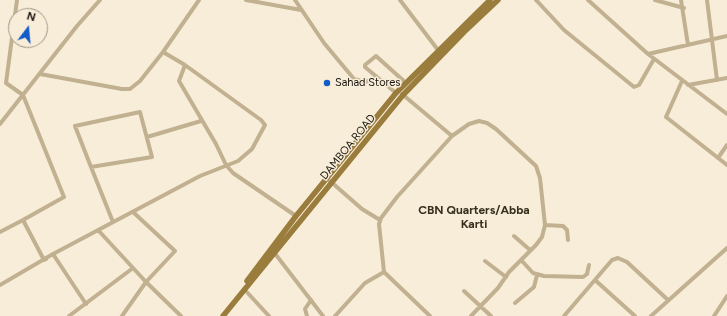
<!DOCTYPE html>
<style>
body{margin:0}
#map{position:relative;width:727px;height:316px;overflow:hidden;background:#f8edd8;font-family:Figtree,sans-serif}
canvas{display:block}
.north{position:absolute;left:8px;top:8px;width:40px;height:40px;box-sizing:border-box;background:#f8edd8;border:1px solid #9f9787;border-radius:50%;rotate:16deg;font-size:11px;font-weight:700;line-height:16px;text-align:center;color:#19150e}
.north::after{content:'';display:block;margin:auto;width:14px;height:18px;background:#125cc7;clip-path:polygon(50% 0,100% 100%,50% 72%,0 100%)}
</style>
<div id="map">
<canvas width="727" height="316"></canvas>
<div class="north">N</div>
</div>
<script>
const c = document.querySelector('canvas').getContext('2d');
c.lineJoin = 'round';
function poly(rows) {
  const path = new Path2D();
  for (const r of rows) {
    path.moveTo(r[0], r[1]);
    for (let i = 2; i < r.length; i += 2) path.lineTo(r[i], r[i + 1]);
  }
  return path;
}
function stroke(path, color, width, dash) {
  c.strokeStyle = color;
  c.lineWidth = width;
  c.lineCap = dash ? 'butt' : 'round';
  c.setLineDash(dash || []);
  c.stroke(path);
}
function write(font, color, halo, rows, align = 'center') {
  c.font = font + ' Figtree,sans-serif';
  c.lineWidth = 3;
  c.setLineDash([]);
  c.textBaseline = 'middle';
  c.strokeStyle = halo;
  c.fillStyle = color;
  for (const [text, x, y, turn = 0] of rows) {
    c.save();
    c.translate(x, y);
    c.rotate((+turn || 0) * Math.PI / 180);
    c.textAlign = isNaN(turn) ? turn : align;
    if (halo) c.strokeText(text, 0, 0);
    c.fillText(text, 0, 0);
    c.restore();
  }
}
const minor = poly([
 [17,0,6,83,23,95,64,197,23,220],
 [246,0,301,10],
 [295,0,324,43,354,79,365,82,378,78],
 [400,0,438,50],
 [536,0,564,30,634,87,639,85,654,59],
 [588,0,648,54,727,114],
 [655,0,684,8],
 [681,0,688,45],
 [707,0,717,80],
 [648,54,727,36],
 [185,65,179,81,216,144,226,165,233,173,296,216],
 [40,74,122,89,130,89,140,81,163,52,199,0],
 [682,81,666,117,727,165],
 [688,85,727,78],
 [396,93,365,67,365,65,376,56,406,83],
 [402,94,452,136],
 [0,124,77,26,100,0],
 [147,137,201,121],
 [718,158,727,145],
 [91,167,152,157,140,112,75,126,91,167,113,222],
 [330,181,362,209,380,220],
 [545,225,563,226,567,230,568,240],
 [98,230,146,282,181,316],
 [0,232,23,220,44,260,46,259],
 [514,236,530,250],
 [273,251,323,316],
 [51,255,53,254,86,304],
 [485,261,506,277],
 [522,261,533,273,544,276,583,277,587,274,589,265],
 [595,280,635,316],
 [0,285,53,254,200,176,238,161,252,149,265,125,261,120,185,65,163,52],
 [244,289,269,316],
 [464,291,491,316],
 [515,303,534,287,537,275],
 [69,316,133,268],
 [122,316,146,282,175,251,133,212],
 [307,316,305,309,311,300],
 [335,316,365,283,384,272],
 [430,316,384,272,379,224,381,218,397,197,452,136,469,124,479,121,487,123,496,129,536,166,540,178,545,225,542,237,536,245,509,272,498,288,471,316],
 [564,316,612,260,618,258,627,262,668,300],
 [651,316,727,248],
 [714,316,727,296]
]);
const major = poly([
 [247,281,296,216,396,93,490,0],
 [223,316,403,95,464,32,498,0]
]);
const markers = [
 [327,83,4,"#125cc7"]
];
const poiNames = [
 ["Sahad Stores",335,83]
];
const streetNames = [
 ["DAMBOA ROAD",348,147,-51]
];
const neighbourhoodNames = [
 ["CBN Quarters/Abba",474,210],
 ["Karti",474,224]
];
stroke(minor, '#c1b191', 4);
stroke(major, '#9a7d3d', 5.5);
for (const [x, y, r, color] of markers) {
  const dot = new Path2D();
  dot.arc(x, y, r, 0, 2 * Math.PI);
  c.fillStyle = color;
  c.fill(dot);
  stroke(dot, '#f8edd8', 1.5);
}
write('11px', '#19150e', '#f8edd8', poiNames, 'left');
write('11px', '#19150e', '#f8edd8', streetNames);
write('bold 12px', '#38301f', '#f8edd8', neighbourhoodNames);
</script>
